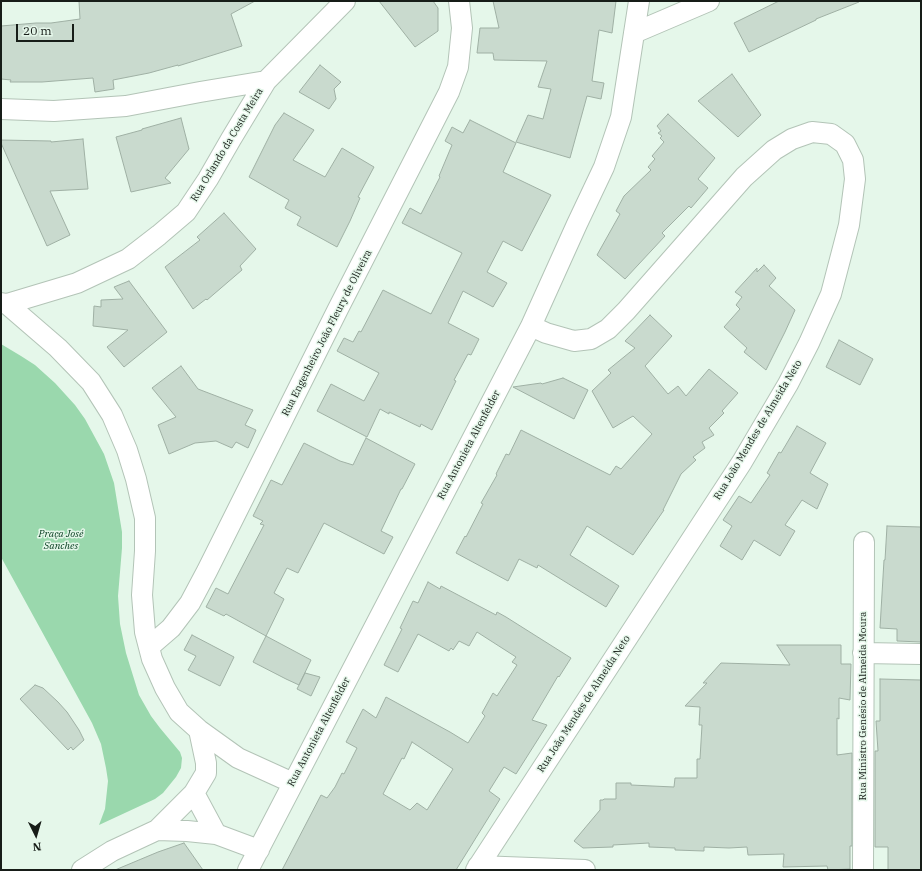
<!DOCTYPE html>
<meta charset="utf-8">
<style>
body{margin:0}
#map{position:relative;width:922px;height:871px;overflow:hidden;background:#e5f7ea;font-family:"IBM Plex Serif",serif}
canvas{display:block}
.frame{position:absolute;inset:0;border:2px solid #171d18;pointer-events:none}
.north{position:absolute;left:16px;top:815px;width:40px;height:40px;-webkit-text-stroke:3px #e5f7ea;paint-order:stroke;rotate:175deg;font-size:11px;font-weight:700;line-height:16px;text-align:center;color:#171d18}
.north::after{content:'';display:block;margin:auto;width:14px;height:18px;background:#171d18;clip-path:polygon(50% 0,100% 100%,50% 72%,0 100%)}
.scale{position:absolute;left:16px;top:24px;width:58px;height:18px;box-sizing:border-box;border:2px solid #171d18;border-top:0;padding-left:5px;font-size:12px;line-height:14px;white-space:nowrap;color:#171d18;-webkit-text-stroke:3px #e5f7ea;paint-order:stroke}
</style>
<div id="map">
<canvas width="922" height="871"></canvas>
<div class="frame"></div>
<div class="north">N</div>
<div class="scale">20 m</div>
</div>
<script>
const c = document.querySelector('canvas').getContext('2d');
c.lineJoin = 'round';
function paint(path, color) {
  c.fillStyle = color;
  c.fill(path, 'evenodd');
}
function poly(rows) {
  const path = new Path2D();
  for (const r of rows) {
    path.moveTo(r[0], r[1]);
    for (let i = 2; i < r.length; i += 2) path.lineTo(r[i], r[i + 1]);
  }
  return path;
}
function stroke(path, color, width, dash) {
  c.strokeStyle = color;
  c.lineWidth = width;
  c.lineCap = dash ? 'butt' : 'round';
  c.setLineDash(dash || []);
  c.stroke(path);
}
function write(font, color, halo, rows, align = 'center') {
  c.font = font + ' "IBM Plex Serif",serif';
  c.lineWidth = 3;
  c.setLineDash([]);
  c.textBaseline = 'middle';
  c.strokeStyle = halo;
  c.fillStyle = color;
  for (const [text, x, y, turn = 0] of rows) {
    c.save();
    c.translate(x, y);
    c.rotate((+turn || 0) * Math.PI / 180);
    c.textAlign = isNaN(turn) ? turn : align;
    if (halo) c.strokeText(text, 0, 0);
    c.fillText(text, 0, 0);
    c.restore();
  }
}
const green = poly([
 [1,344,21,356,35,365,55,383,75,405,85,419,104,454,114,483,122,532,122,548,118,596,120,624,126,653,139,695,151,716,160,728,180,752,182,758,181,768,176,777,163,793,155,799,99,825,105,809,108,781,106,768,101,744,92,723,1,557]
]);
const building = poly([
 [79,1,255,1,231,14,242,46,178,66,178,65,149,73,113,80,114,89,95,92,93,78,42,82,10,82,11,80,1,79,1,26,36,23,51,23,80,19,79,1],
 [379,1,433,1,438,8,438,31,415,47,379,1],
 [493,1,616,1,612,33,599,30,592,81,604,83,601,99,587,96,570,158,516,142,528,115,543,119,551,89,538,87,547,61,494,60,493,53,477,53,480,28,499,28,493,1],
 [779,1,858,1,859,2,816,19,816,20,749,52,734,23,779,1],
 [320,65,341,82,334,89,336,99,329,109,299,92,320,65],
 [732,74,761,115,738,137,698,101,732,74],
 [284,113,314,130,293,160,325,177,342,148,374,167,358,197,360,198,350,221,337,247,297,225,301,217,285,208,289,200,249,177,275,125,284,113],
 [668,114,715,158,698,179,708,188,691,208,689,206,662,233,665,236,625,279,597,255,620,214,616,211,624,196,651,170,648,167,655,159,652,156,664,142,660,138,662,136,658,133,661,131,657,126,668,114],
 [181,118,189,149,165,178,171,183,131,192,116,137,142,130,142,129,181,118],
 [470,120,516,143,503,172,551,195,522,251,503,241,487,272,507,283,493,307,463,291,448,323,479,339,471,355,468,354,454,380,456,381,432,430,421,424,420,427,389,412,389,414,380,409,367,437,317,411,331,384,364,401,379,373,337,351,344,338,353,342,359,331,361,332,383,290,431,314,462,253,402,223,410,208,421,214,440,177,439,176,452,145,445,141,452,127,463,133,470,120],
 [83,139,88,189,50,191,70,235,47,246,1,143,1,140,51,141,51,142,83,139],
 [224,213,256,249,240,266,242,270,207,300,206,299,193,309,165,267,200,240,197,237,224,213],
 [764,265,776,278,769,286,795,310,785,332,766,370,744,352,747,348,724,327,740,309,736,305,742,297,735,292,757,268,757,272,764,265],
 [129,281,167,332,124,367,107,347,128,330,93,326,94,306,101,307,101,300,123,299,114,287,129,281],
 [650,315,672,336,645,366,668,394,678,386,686,396,709,369,738,393,722,411,724,413,709,428,714,435,702,442,705,448,693,457,696,460,681,474,663,510,664,510,633,555,587,526,570,555,619,586,606,607,538,565,537,568,519,559,508,581,456,553,465,536,466,537,483,504,481,503,497,475,496,474,506,454,509,455,521,430,610,475,616,466,621,469,652,434,633,416,613,428,592,391,611,373,608,370,635,348,625,341,650,315],
 [839,340,873,359,860,385,826,367,839,340],
 [181,366,198,389,253,410,245,425,256,430,248,448,236,442,232,448,216,441,195,443,169,454,158,425,176,417,152,388,181,366],
 [563,378,588,390,574,419,513,387,541,383,542,384,563,378],
 [797,426,826,443,810,473,828,484,817,509,802,500,785,525,795,531,780,556,754,540,742,560,720,546,732,526,723,520,739,496,751,503,770,475,767,473,779,452,781,453,797,426],
 [366,438,415,464,402,489,401,489,381,531,393,537,384,554,324,523,298,573,287,568,274,593,284,599,266,636,226,614,224,616,206,607,216,588,228,594,264,525,260,524,263,521,253,516,271,480,282,485,304,443,340,461,353,465,366,438],
 [887,526,921,527,921,642,897,641,897,629,880,628,884,560,885,560,887,526],
 [428,582,440,589,441,586,496,615,497,612,506,617,571,658,559,677,558,676,532,720,547,725,516,774,504,767,489,791,500,799,456,870,282,870,321,795,327,798,335,787,342,773,344,774,357,748,346,742,363,709,376,718,386,697,450,732,468,743,485,716,482,713,493,693,497,696,517,665,512,662,516,657,477,632,469,646,459,641,453,650,451,648,449,651,418,634,398,672,384,665,402,629,400,628,413,601,418,603,428,582],
 [412,742,453,769,427,810,417,803,410,810,383,794,402,758,404,759,412,742],
 [192,635,234,657,220,686,188,670,196,656,184,650,192,635],
 [266,636,311,660,299,685,286,679,253,662,266,636],
 [777,645,841,645,841,664,851,664,850,700,839,698,839,719,837,718,837,755,852,753,852,846,850,846,850,869,828,870,827,866,783,867,784,854,748,855,747,847,729,848,704,847,704,851,675,850,675,848,649,847,649,843,613,845,613,847,583,848,574,841,600,810,600,800,603,800,604,799,616,799,616,783,631,783,631,785,674,787,675,778,697,778,697,759,700,759,702,725,699,725,700,707,685,706,707,683,703,683,721,663,790,665,777,645],
 [305,673,320,677,311,696,297,689,305,673],
 [880,679,921,680,921,870,888,870,888,847,875,847,875,751,878,751,876,721,880,721,880,679],
 [35,685,43,688,58,702,67,712,79,730,84,740,73,750,71,747,68,750,20,699,35,685],
 [184,843,203,870,115,870,158,852,184,843]
]);
const minor = poly([
 [634,33,709,1],
 [1,109,54,111,126,106,200,92,266,81],
 [1,303,7,304,77,283,128,259,159,235,186,212,208,179,231,139,266,81,345,1],
 [7,304,58,348,91,382,112,415,127,450,136,479,145,518,145,551,142,595,145,632,152,659,165,688,179,712,199,730,238,758,293,783],
 [149,647,171,628,190,603,207,571,338,309,449,92,458,67,462,28,459,1],
 [863,653,921,654],
 [194,793,216,834],
 [157,830,194,793,206,773,206,763,199,730],
 [478,866,585,870],
 [82,870,112,851,157,830,187,831,216,834,259,850],
 [248,870,531,326,577,224,604,167,621,117,639,1],
 [476,870,742,462,788,384,809,343,831,294,849,225,855,179,853,160,845,144,831,134,812,132,792,139,774,150,744,177,626,311,608,329,591,339,574,341,546,333,531,326],
 [863,870,864,542]
]);
const streetNames = [
 ["Rua Orlando da Costa Meira",227,145,-59],
 ["Rua Engenheiro João Fleury de Oliveira",327,333,-63],
 ["Rua João Mendes de Almeida Neto",758,430,-59],
 ["Rua Antonieta Altenfelder",469,445,-62],
 ["Rua João Mendes de Almeida Neto",584,704,-57],
 ["Rua Ministro Genésio de Almeida Moura",863,706,-90],
 ["Rua Antonieta Altenfelder",319,732,-62]
];
const parkNames = [
 ["Praça José",61,534],
 ["Sanches",61,546]
];
paint(green, '#9ad8ad');
paint(building, '#c9dace');
stroke(building, '#9fb0a4', 1);
stroke(minor, '#b3c4b7', 22);
stroke(minor, '#fff', 20);
write('10px', '#171d18', '#e5f7ea', streetNames);
write('italic 10px', '#00391b', '#e5f7ea', parkNames);
</script>
